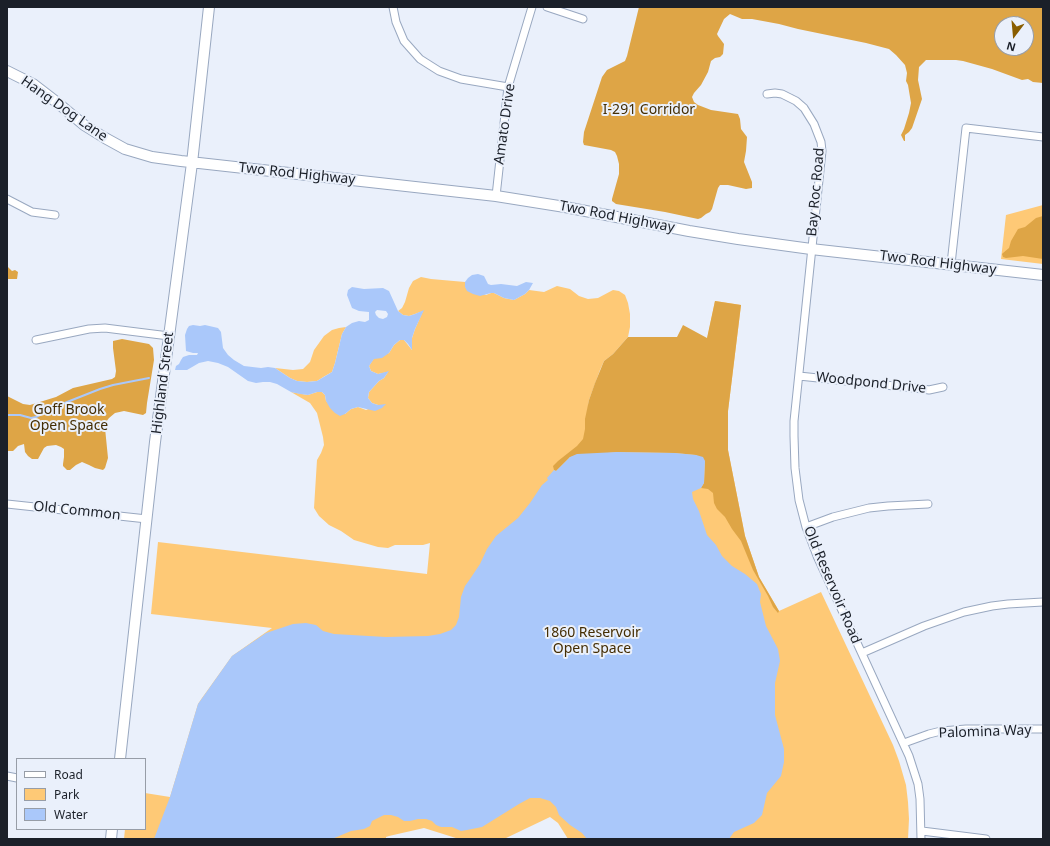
<!DOCTYPE html>
<style>
body{margin:0}
#map{position:relative;width:1050px;height:846px;overflow:hidden;background:#eaf0fb;font-family:"Noto Sans",sans-serif}
canvas{display:block}
.frame{position:absolute;inset:0;border:8px solid #1b2029;pointer-events:none}
.legend{position:absolute;left:16px;top:758px;width:130px;height:72px;box-sizing:border-box;background:#eaf0fb;border:1px solid #979da7;margin:0;padding:5px 7px;list-style:none;font-size:12px;color:#1b2029}
.legend li{display:flex;align-items:center;gap:8px;height:20px}
.legend b{width:20px;border:1px solid #979da7}
.north{position:absolute;left:994px;top:16px;width:40px;height:40px;box-sizing:border-box;background:#eaf0fb;border:1px solid #979da7;border-radius:50%;rotate:196deg;font-size:11px;font-weight:700;line-height:16px;text-align:center;color:#1b2029}
.north::after{content:'';display:block;margin:auto;width:14px;height:18px;background:#895d00;clip-path:polygon(50% 0,100% 100%,50% 72%,0 100%)}
</style>
<div id="map">
<canvas width="1050" height="846"></canvas>
<div class="frame"></div>
<ul class="legend">
<li><b style="height:5px;background:#fff"></b>Road</li>
<li><b style="height:11px;background:#fec976"></b>Park</li>
<li><b style="height:11px;background:#aac8fa"></b>Water</li>
</ul>
<div class="north">N</div>
</div>
<script>
const c = document.querySelector('canvas').getContext('2d');
c.lineJoin = 'round';
function paint(path, color) {
  c.fillStyle = color;
  c.fill(path, 'evenodd');
}
function poly(rows) {
  const path = new Path2D();
  for (const r of rows) {
    path.moveTo(r[0], r[1]);
    for (let i = 2; i < r.length; i += 2) path.lineTo(r[i], r[i + 1]);
  }
  return path;
}
function stroke(path, color, width, dash) {
  c.strokeStyle = color;
  c.lineWidth = width;
  c.lineCap = dash ? 'butt' : 'round';
  c.setLineDash(dash || []);
  c.stroke(path);
}
function write(font, color, halo, rows, align = 'center') {
  c.font = font + ' "Noto Sans",sans-serif';
  c.lineWidth = 4;
  c.setLineDash([]);
  c.textBaseline = 'middle';
  c.strokeStyle = halo;
  c.fillStyle = color;
  for (const [text, x, y, turn = 0] of rows) {
    c.save();
    c.translate(x, y);
    c.rotate((+turn || 0) * Math.PI / 180);
    c.textAlign = isNaN(turn) ? turn : align;
    if (halo) c.strokeText(text, 0, 0);
    c.fillText(text, 0, 0);
    c.restore();
  }
}
const green = poly([
 [1043,205,1043,264,1001,259,1006,215],
 [421,277,431,279,465,282,465,287,486,295,491,293,494,293,504,298,514,300,525,294,529,290,544,292,557,286,570,289,579,296,588,299,598,298,613,290,619,291,625,295,628,303,630,314,630,327,628,337,613,354,604,361,600,370,589,400,585,431,705,349,715,301,741,305,728,411,728,450,745,536,759,577,779,611,821,592,893,745,899,761,906,785,908,802,909,819,908,839,568,839,558,823,550,817,504,839,459,839,424,828,389,836,386,837,386,839,124,839,125,829,145,829,145,793,170,797,198,704,202,698,232,656,272,628,151,614,158,542,427,574,430,543,423,545,395,545,388,548,378,547,354,540,341,531,329,525,319,516,314,508,317,460,321,453,324,445,323,437,317,413,310,403,291,392,308,395,317,392,322,392,325,395,326,401,345,414,351,409,358,407,366,410,378,405,372,403,368,398,369,392,379,381,384,378,388,372,378,374,371,371,369,366,374,358,389,353,394,345,400,340,404,340,412,350,412,338,415,329,423,311,415,314,409,316,403,315,398,311,402,308,405,302,409,288,413,281],
 [346,327,342,334,335,363,332,372,325,376,317,381,307,382,297,381,290,378,275,368,293,370,303,369,310,362,314,350,324,336,332,330,339,328]
]);
const forest = poly([
 [639,7,1043,7,1043,83,1033,82,1028,79,1022,80,992,69,963,61,956,60,926,60,919,67,918,80,922,99,912,128,909,132,905,135,905,141,904,141,901,135,904,129,909,113,911,103,908,85,906,81,907,73,905,65,896,55,889,49,866,43,798,29,779,24,752,19,742,19,730,14,724,19,717,34,718,36,724,44,723,54,720,57,715,58,711,61,708,72,701,85,694,93,692,97,694,102,698,105,711,110,738,114,740,119,741,129,747,137,746,151,744,162,752,182,752,188,746,189,728,185,720,185,718,188,712,209,710,212,706,214,701,218,698,219,665,212,616,204,612,201,612,199,619,174,619,164,617,156,615,152,611,150,584,145,583,142,584,132,602,77,607,70,625,61,627,56],
 [1002,24,1026,24,1026,48,1002,48],
 [1043,216,1043,259,1023,256,1006,258,1003,257,1002,254,1003,253,1009,248,1011,241,1018,229,1025,227,1036,218],
 [7,266,12,271,15,270,18,272,17,279,7,279],
 [715,301,741,305,728,411,728,450,745,536,759,577,779,611,778,613,773,607,768,596,753,570,741,541,732,529,725,517,717,509,714,503,713,493,708,489,701,488,704,483,705,461,696,455,675,453,617,452,570,457,556,471,554,470,553,466,558,461,577,446,583,439,585,429,585,419,589,400,595,383,604,361,613,354,628,337,677,337,683,325,707,338],
 [122,339,149,344,153,348,154,360,147,403,146,413,143,415,124,411,115,413,109,418,106,422,105,428,108,458,105,468,103,470,95,468,89,465,82,462,76,465,70,470,67,470,63,466,63,464,64,457,64,449,61,447,56,445,47,446,44,448,38,459,32,459,28,456,25,452,24,444,18,446,13,451,7,451,7,396,23,404,30,405,56,397,73,388,112,379,115,377,116,371,113,348,113,341]
]);
const water = poly([
 [478,274,484,276,488,284,491,285,501,284,517,286,526,282,533,283,529,290,525,294,514,300,504,298,494,293,491,293,480,296,473,294,467,291,465,287,465,282,468,278,472,275],
 [352,287,364,289,383,288,389,291,398,311,403,315,409,316,415,314,424,310,415,329,412,338,412,350,408,344,404,340,400,340,394,345,389,353,382,358,374,359,369,366,371,371,378,374,389,371,384,378,379,381,369,392,368,398,372,403,378,405,386,404,382,408,375,411,358,407,351,409,345,414,340,416,335,413,330,408,326,401,325,395,322,392,317,392,308,395,300,394,291,392,277,384,270,382,263,382,256,383,248,381,228,367,218,363,208,361,199,363,187,370,175,370,176,366,179,364,181,360,183,357,189,355,197,355,198,353,193,353,186,351,185,335,187,329,189,326,193,325,200,326,205,325,218,328,221,332,223,348,228,355,234,360,244,366,261,368,268,367,275,368,290,378,297,381,307,382,317,381,332,372,335,363,342,334,346,327,352,323,359,321,365,322,369,320,369,312,359,311,352,308,347,295,348,290],
 [377,310,386,311,388,314,387,317,383,319,379,318,376,315,375,312],
 [617,452,675,453,696,455,703,457,705,461,704,483,701,488,692,492,693,499,699,511,707,535,716,545,722,556,732,566,745,574,757,584,761,594,760,602,766,626,778,649,780,661,775,683,775,715,784,749,784,762,781,776,767,793,762,815,754,823,734,832,729,839,587,839,582,833,570,825,559,815,556,807,550,801,540,798,530,798,519,804,482,827,467,830,461,831,452,827,441,827,436,825,432,821,426,819,418,819,410,821,404,821,398,817,391,815,384,815,372,821,370,826,364,829,351,831,332,839,154,839,170,797,198,704,232,656,266,633,293,624,306,623,316,625,323,631,334,634,386,637,428,636,440,634,451,630,456,625,459,617,461,597,465,586,470,579,480,564,487,549,496,536,518,518,530,503,542,485,548,480,547,478,554,470,556,471,570,457,577,454]
]);
const stream = poly([
 [7,415,20,415,31,418,36,417,57,406,100,389,113,385,149,378]
]);
const street = poly([
 [393,7,396,22,404,41,420,59,439,71,461,79,508,87],
 [547,7,583,19],
 [767,94,775,93,782,94,796,101,804,108,814,124,821,142,822,151,794,421,794,436,795,468,799,500,806,527,817,556,909,756,918,784,920,799,921,839],
 [496,196,508,87,532,7],
 [7,199,32,212,55,215],
 [951,264,966,128,1043,137],
 [36,340,89,329,105,328,169,336],
 [799,376,923,389,929,390,943,387],
 [7,504,147,519],
 [806,527,833,517,869,508,888,506,928,504],
 [862,653,924,626,964,612,992,606,1008,604,1043,602],
 [904,743,929,734,941,731,954,730,966,729,1043,729],
 [7,776,17,778],
 [922,831,986,839]
]);
const secondary = poly([
 [7,71,33,84,59,104,84,125,105,138,125,149,152,157,181,161,496,196,565,207,689,231,738,239,811,249,1043,275],
 [120,759,155,442,192,163,209,7],
 [111,839,112,829]
]);
const streetNames = [
 ["Hang Dog Lane",64,109,35],
 ["Amato Drive",505,124,-82],
 ["Two Rod Highway",297,174,6],
 ["Bay Roc Road",816,192,-85],
 ["Two Rod Highway",617,217,11],
 ["Two Rod Highway",938,263,7],
 ["Highland Street",163,383,-83],
 ["Woodpond Drive",871,383,6],
 ["Old Common",77,511,6],
 ["Old Reservoir Road",832,585,67],
 ["Palomina Way",985,732,-2]
];
const parkNames = [
 ["I-291 Corridor",649,110],
 ["Goff Brook",69,410],
 ["Open Space",69,426],
 ["1860 Reservoir",592,633],
 ["Open Space",592,649]
];
paint(green, '#fec976');
paint(forest, '#dea546');
paint(water, '#aac8fa');
stroke(stream, '#aac8fa', 2);
stroke(street, '#99a8c0', 9);
stroke(secondary, '#99a8c0', 12);
stroke(street, '#fff', 7);
stroke(secondary, '#fff', 10);
write('14px', '#1b2029', '#eaf0fb', streetNames);
write('14px', '#442d03', '#eaf0fb', parkNames);
</script>
